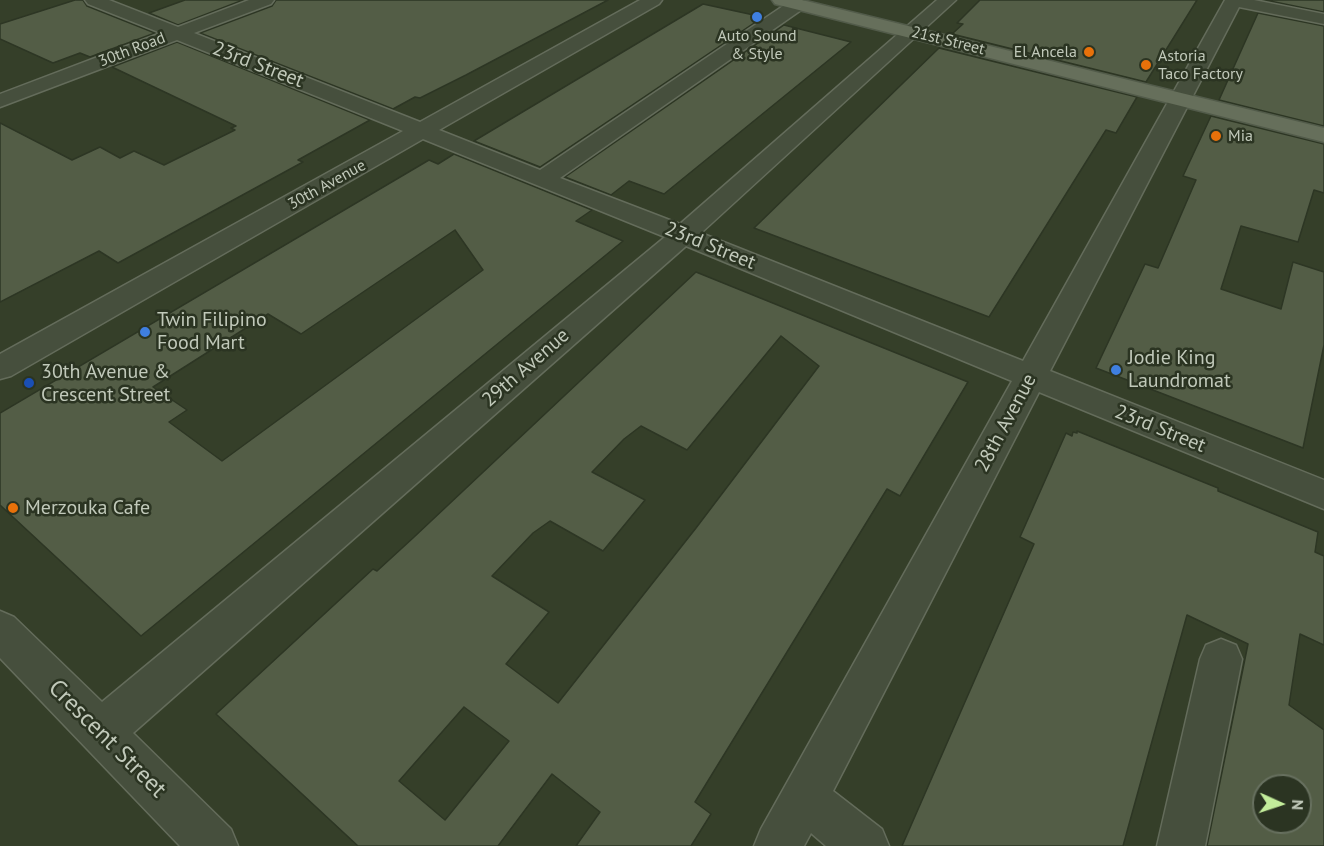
<!DOCTYPE html>
<style>
body{margin:0}
#map{position:relative;width:1324px;height:846px;overflow:hidden;background:#353f29;font-family:"PT Sans",sans-serif}
canvas{display:block}
.north{position:absolute;left:1252px;top:774px;width:60px;height:60px;box-sizing:border-box;background:#2b3422;border:2px solid #67705f;border-radius:50%;rotate:93deg;font-size:16px;font-weight:700;line-height:24px;text-align:center;color:#c1c9ba}
.north::after{content:'';display:block;margin:auto;width:21px;height:27px;background:#c3ed9b;clip-path:polygon(50% 0,100% 100%,50% 72%,0 100%)}
</style>
<div id="map">
<canvas width="1324" height="846"></canvas>
<div class="north">N</div>
</div>
<script>
const c = document.querySelector('canvas').getContext('2d');
c.lineJoin = 'round';
function paint(path, color) {
  c.fillStyle = color;
  c.fill(path, 'evenodd');
}
function poly(rows) {
  const path = new Path2D();
  for (const r of rows) {
    path.moveTo(r[0], r[1]);
    for (let i = 2; i < r.length; i += 2) path.lineTo(r[i], r[i + 1]);
  }
  return path;
}
function stroke(path, color, width, dash) {
  c.strokeStyle = color;
  c.lineWidth = width;
  c.lineCap = dash ? 'butt' : 'round';
  c.setLineDash(dash || []);
  c.stroke(path);
}
function write(font, color, halo, rows, align = 'center') {
  c.font = font + ' "PT Sans",sans-serif';
  c.lineWidth = 5;
  c.setLineDash([]);
  c.textBaseline = 'middle';
  c.strokeStyle = halo;
  c.fillStyle = color;
  for (const [text, x, y, turn = 0] of rows) {
    c.save();
    c.translate(x, y);
    c.rotate((+turn || 0) * Math.PI / 180);
    c.textAlign = isNaN(turn) ? turn : align;
    if (halo) c.strokeText(text, 0, 0);
    c.fillText(text, 0, 0);
    c.restore();
  }
}
const building = poly([
 [75,0,83,0,87,6,155,33,90,57,80,53,53,63,0,39,0,24,75,0],
 [185,0,243,0,178,25,149,13,185,0],
 [276,0,608,0,466,75,420,98,415,97,393,109,200,33,272,6,276,0],
 [980,0,1197,0,1146,82,952,34,963,24,957,23,980,0],
 [1265,0,1324,0,1324,12,1265,0],
 [703,4,763,17,540,167,474,141,703,4],
 [1258,13,1324,26,1324,126,1219,100,1258,13],
 [784,25,851,42,664,194,629,181,611,195,565,177,784,25],
 [177,42,370,120,298,160,303,162,118,263,99,251,0,302,0,123,72,160,100,147,120,158,134,151,164,165,235,130,231,128,236,126,112,67,177,42],
 [939,48,1137,97,1116,133,1106,130,989,317,754,228,939,48],
 [1211,116,1324,144,1324,193,1314,190,1298,242,1241,226,1221,289,1281,309,1293,262,1324,272,1324,345,1303,448,1096,368,1145,264,1158,268,1196,180,1183,176,1211,116],
 [454,154,592,210,576,221,623,241,141,636,0,505,0,413,429,160,438,164,454,154],
 [455,230,483,270,222,461,169,422,187,410,153,387,268,314,301,334,455,230],
 [696,272,968,382,900,496,887,489,695,802,711,814,691,846,576,846,600,812,552,774,498,846,358,846,216,714,373,569,377,571,413,538,696,272],
 [781,336,819,366,696,528,558,703,506,664,549,612,492,576,533,533,550,521,603,551,645,500,592,472,594,470,624,439,641,426,687,450,781,336],
 [464,707,509,741,445,820,399,781,464,707],
 [1077,431,1218,488,1218,491,1318,532,1315,552,1324,556,1324,645,1300,634,1289,705,1324,730,1324,846,1207,846,1248,644,1187,615,1123,846,902,846,1034,544,1020,537,1066,433,1072,436,1073,432,1077,433,1077,431],
 [1264,786,1300,786,1300,822,1264,822,1264,786]
]);
const minor = poly([
 [85,0,109,0,178,27,249,0,274,0,271,4,194,33,420,122,640,0,662,0,659,4,439,130,540,170,792,0,804,0,807,4,804,8,560,178,680,224,937,0,956,0,701,233,1023,361,1225,0,1254,0,1324,14,1324,24,1239,7,1050,371,1324,480,1324,509,1039,392,833,791,882,829,889,846,826,846,811,833,804,846,754,846,761,829,1012,381,686,246,133,733,231,829,238,846,180,846,0,658,0,611,14,617,102,702,665,237,423,139,11,376,0,379,0,354,403,131,177,40,0,107,0,94,161,33,88,4,85,0],
 [1221,639,1236,645,1242,659,1205,846,1157,846,1200,659,1206,645,1221,639]
]);
const major = poly([
 [772,0,802,0,1324,128,1324,142,775,4,772,0]
]);
const markers = [
 [757,17,6,"#3f7fe0"],
 [1089,52,6,"#e8710a"],
 [1146,65,6,"#e8710a"],
 [1216,136,6,"#e8710a"],
 [145,332,6,"#3f7fe0"],
 [1116,370,6,"#3f7fe0"],
 [29,383,6,"#1a4fb4"],
 [13,508,6,"#e8710a"]
];
const farPoinames = [
 ["Auto Sound",757,36,"center"],
 ["& Style",757,54,"center"],
 ["El Ancela",1077,52,"right"],
 ["Astoria",1158,56],
 ["Taco Factory",1158,74],
 ["Mia",1228,136]
];
const farStreetnames = [
 ["21st Street",948,41,14],
 ["30th Road",132,50,-21],
 ["30th Avenue",327,185,-29]
];
const streetNames = [
 ["23rd Street",258,65,21],
 ["23rd Street",710,246,22],
 ["29th Avenue",526,368,-41],
 ["28th Avenue",1006,423,-62],
 ["23rd Street",1160,429,22]
];
const poiNames = [
 ["Twin Filipino",157,320],
 ["Food Mart",157,343],
 ["Jodie King",1128,358],
 ["Laundromat",1128,381],
 ["30th Avenue &",41,372],
 ["Crescent Street",41,395],
 ["Merzouka Cafe",25,508]
];
const nearStreetnames = [
 ["Crescent Street",107,739,45]
];
paint(building, '#535d46');
stroke(building, '#2d3624', 1.5);
stroke(minor, '#646c5b', 3);
stroke(major, '#525b4a', 3);
paint(minor, '#464f3d');
paint(major, '#666f5b');
for (const [x, y, r, color] of markers) {
  const dot = new Path2D();
  dot.arc(x, y, r, 0, 2 * Math.PI);
  c.fillStyle = color;
  c.fill(dot);
  stroke(dot, '#2b3422', 2);
}
write('16px', '#c1c9ba', '#2b3422', farPoinames, 'left');
write('16px', '#c1c9ba', '#2b3422', farStreetnames);
write('20px', '#c1c9ba', '#2b3422', streetNames);
write('20px', '#c1c9ba', '#2b3422', poiNames, 'left');
write('24px', '#c1c9ba', '#2b3422', nearStreetnames);
</script>
